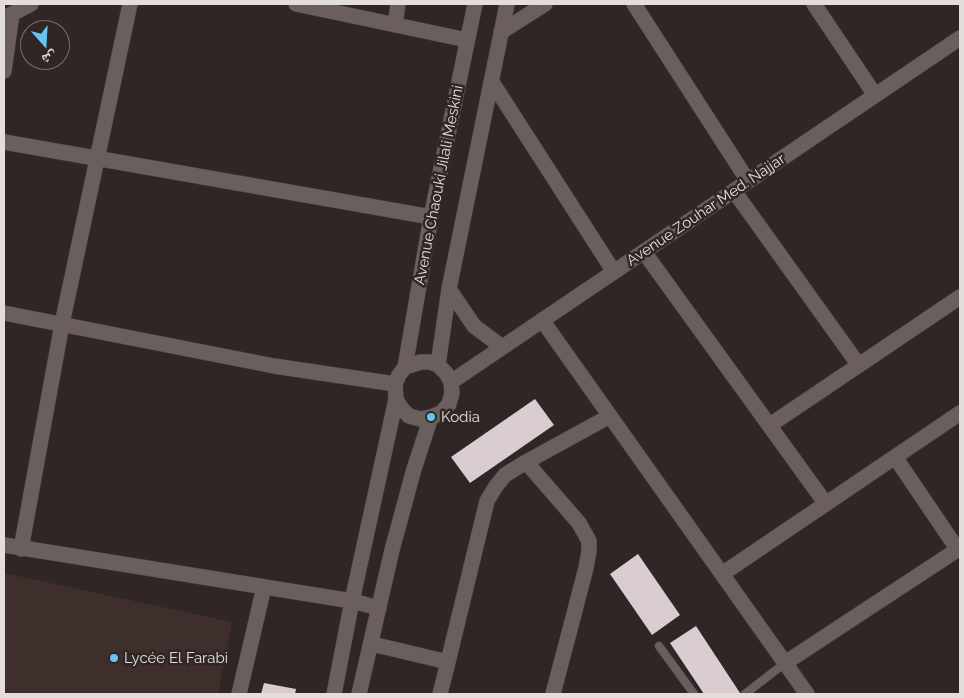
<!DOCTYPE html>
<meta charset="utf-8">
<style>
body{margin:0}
#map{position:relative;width:964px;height:698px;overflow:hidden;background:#302625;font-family:Raleway,"Noto Naskh Arabic",sans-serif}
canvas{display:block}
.frame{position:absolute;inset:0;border:5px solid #e3dddc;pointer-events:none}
.north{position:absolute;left:20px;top:20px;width:50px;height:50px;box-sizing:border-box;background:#302625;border:1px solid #786f6e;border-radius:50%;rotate:161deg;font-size:14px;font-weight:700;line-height:20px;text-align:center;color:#e3dddc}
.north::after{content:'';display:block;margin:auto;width:18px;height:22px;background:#65c5ee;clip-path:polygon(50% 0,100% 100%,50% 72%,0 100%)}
</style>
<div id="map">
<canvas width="964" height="698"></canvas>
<div class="frame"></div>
<div class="north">ش</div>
</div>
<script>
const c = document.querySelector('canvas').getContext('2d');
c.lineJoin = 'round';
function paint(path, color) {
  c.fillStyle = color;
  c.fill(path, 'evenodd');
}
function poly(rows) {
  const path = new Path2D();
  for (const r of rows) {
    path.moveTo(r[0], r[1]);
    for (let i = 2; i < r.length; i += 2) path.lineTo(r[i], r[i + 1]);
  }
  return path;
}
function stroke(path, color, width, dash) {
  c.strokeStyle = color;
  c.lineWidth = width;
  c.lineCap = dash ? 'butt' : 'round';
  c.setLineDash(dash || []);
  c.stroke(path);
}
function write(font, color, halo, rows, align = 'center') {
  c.font = font + ' Raleway,sans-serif';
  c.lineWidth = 5;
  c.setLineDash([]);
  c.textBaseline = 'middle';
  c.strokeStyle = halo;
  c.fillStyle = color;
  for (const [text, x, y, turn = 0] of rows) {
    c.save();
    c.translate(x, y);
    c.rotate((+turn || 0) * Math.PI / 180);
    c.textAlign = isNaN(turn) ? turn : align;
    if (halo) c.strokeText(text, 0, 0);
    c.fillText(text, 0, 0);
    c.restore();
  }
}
const built = poly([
 [4,573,232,622,218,694,4,694]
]);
const building = poly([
 [535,399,554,425,470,483,451,457],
 [638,554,680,615,652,635,610,574],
 [696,626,740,693,738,694,704,694,670,643],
 [264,683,296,689,295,694,261,694]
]);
const lane = poly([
 [659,646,694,694],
 [745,694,785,663]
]);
const street = poly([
 [296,4,467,40],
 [634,4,748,181],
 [814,4,875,95],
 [4,18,31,4],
 [395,25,398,4],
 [501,32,545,4],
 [4,71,12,14],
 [492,82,614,272],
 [4,142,431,217],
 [734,191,858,364],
 [644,252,826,504],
 [449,289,474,326,502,347],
 [4,313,274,366,395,384],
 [542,320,807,694],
 [438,365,449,289,507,4],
 [405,367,431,217,475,4],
 [451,382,960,38],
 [770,425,960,297],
 [895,457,958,550],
 [526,462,579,523,589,541,589,551,586,568,553,694],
 [4,545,352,601,379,608],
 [21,549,62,324,130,4],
 [722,574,960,413],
 [372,644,448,662,487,501,496,486,505,475,526,462,610,416],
 [785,663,960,548],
 [239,694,264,587],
 [334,694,352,601,396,399,395,384,399,375,405,367,421,362,430,362,438,365,446,373,451,382,452,393,449,404,441,413,431,417,420,419,409,416,401,408,396,399],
 [359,694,392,550,414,469,431,417],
 [440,694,448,662]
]);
const markers = [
 [431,417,5,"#65c5ee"],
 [114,658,5,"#65c5ee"]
];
const streetNames = [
 ["Avenue Chaouki Jilali Meskini",439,185,-79],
 ["Avenue Zouhar Med. Najjar",706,210,-34]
];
const poiNames = [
 ["Kodia",441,417],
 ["Lycée El Farabi",124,658]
];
paint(built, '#3e2f2d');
paint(building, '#d9cdd1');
stroke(lane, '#4c4544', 9);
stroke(street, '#4c4544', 16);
stroke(lane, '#6a5f5e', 8);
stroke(street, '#6a5f5e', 15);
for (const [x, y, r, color] of markers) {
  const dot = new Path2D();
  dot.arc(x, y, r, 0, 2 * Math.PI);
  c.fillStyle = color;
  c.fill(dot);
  stroke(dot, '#302625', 2);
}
write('15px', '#e3dddc', '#302625', streetNames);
write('15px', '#e3dddc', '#302625', poiNames, 'left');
</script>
